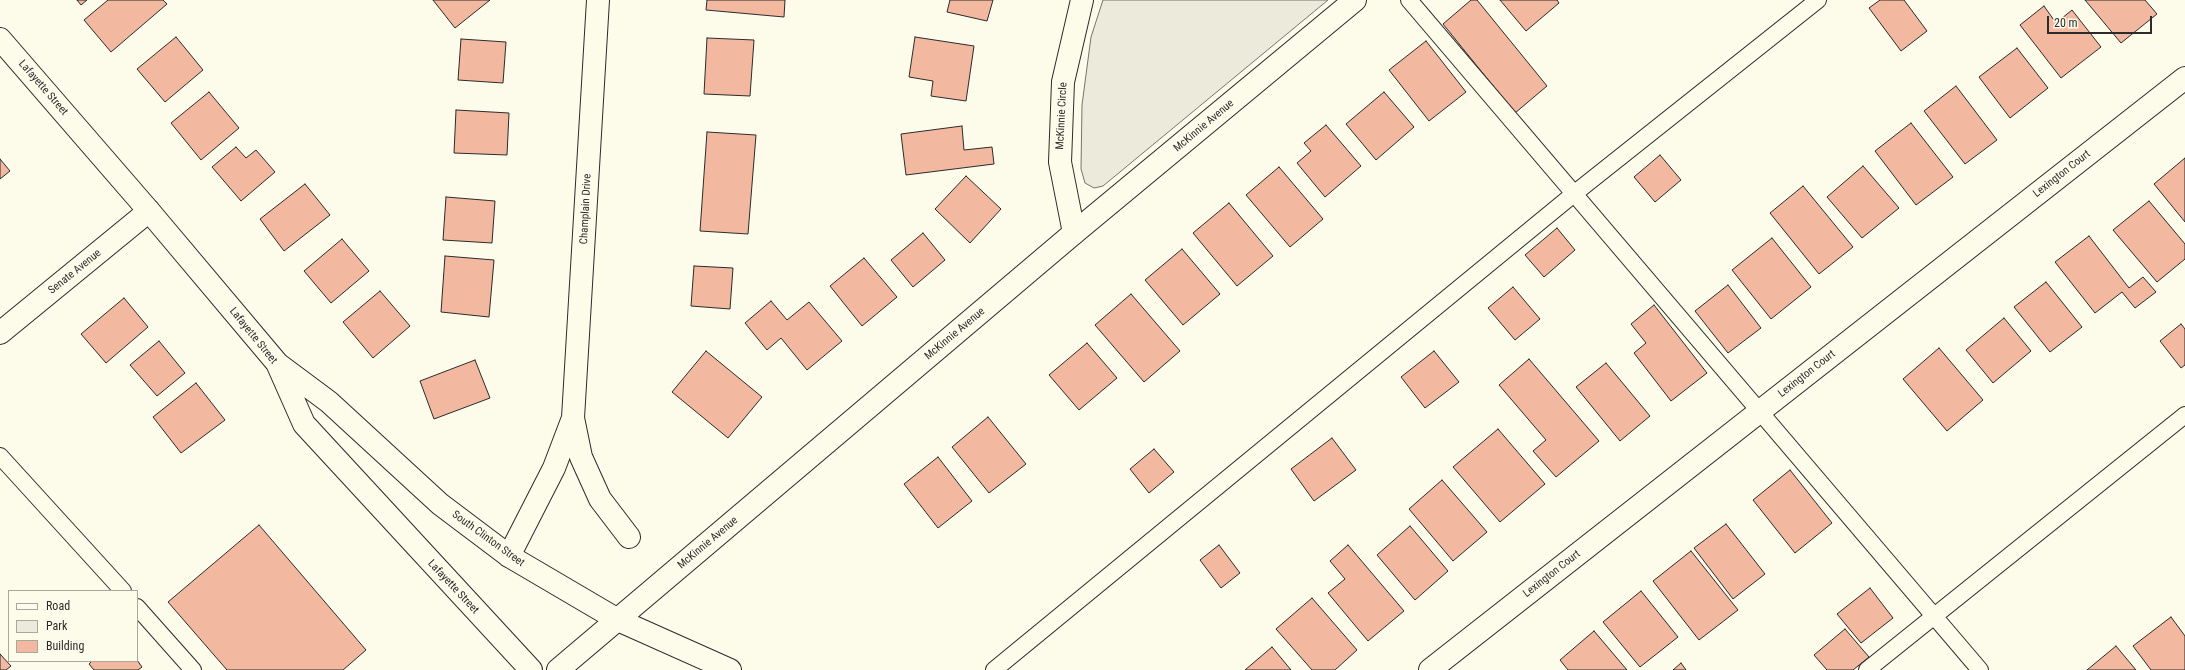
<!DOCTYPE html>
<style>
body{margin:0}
#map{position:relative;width:2185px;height:670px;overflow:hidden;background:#fdfbea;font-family:"Roboto Condensed",sans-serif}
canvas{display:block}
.legend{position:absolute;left:8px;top:590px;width:130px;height:72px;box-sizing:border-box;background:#fdfbea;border:1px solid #a9a89e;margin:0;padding:5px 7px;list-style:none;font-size:12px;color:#2b2b2b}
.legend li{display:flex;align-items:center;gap:8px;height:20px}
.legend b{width:20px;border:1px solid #a9a89e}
.scale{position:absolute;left:2047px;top:16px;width:105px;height:18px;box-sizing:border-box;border:2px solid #2b2b2b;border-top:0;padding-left:5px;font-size:12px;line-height:14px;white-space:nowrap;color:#2b2b2b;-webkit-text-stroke:3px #fdfbea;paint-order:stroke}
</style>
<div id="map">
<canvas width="2185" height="670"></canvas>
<ul class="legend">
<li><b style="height:5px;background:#fdfbea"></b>Road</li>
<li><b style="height:11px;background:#ecebdb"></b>Park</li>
<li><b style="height:11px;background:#f2b8a0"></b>Building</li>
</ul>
<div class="scale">20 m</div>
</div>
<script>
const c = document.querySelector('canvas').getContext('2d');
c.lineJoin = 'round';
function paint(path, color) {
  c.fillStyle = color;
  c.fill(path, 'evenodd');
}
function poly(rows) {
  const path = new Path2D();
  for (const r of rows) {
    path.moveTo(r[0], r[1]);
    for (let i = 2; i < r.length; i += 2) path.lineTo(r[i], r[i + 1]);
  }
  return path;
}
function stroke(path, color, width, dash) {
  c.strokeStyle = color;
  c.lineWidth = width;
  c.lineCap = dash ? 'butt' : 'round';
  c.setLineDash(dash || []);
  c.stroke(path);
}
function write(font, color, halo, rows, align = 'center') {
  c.font = font + ' "Roboto Condensed",sans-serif';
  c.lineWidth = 3;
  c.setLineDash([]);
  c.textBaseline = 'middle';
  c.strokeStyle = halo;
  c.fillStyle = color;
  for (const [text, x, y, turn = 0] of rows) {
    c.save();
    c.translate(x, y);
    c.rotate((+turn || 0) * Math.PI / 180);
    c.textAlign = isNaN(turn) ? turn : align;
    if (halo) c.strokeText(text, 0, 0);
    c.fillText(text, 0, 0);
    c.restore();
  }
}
const green = poly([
 [1103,0,1328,0,1103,186,1094,188,1085,183,1081,169,1082,105,1091,37,1103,0]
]);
const building = poly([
 [77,0,87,0,81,5,77,0],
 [108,0,163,0,167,4,111,52,84,20,108,0],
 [433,0,490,0,455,28,433,0],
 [707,0,785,0,784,17,706,10,707,0],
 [950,0,993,0,987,21,947,12,950,0],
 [1471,0,1477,0,1547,86,1515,113,1443,24,1471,0],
 [1500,0,1557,0,1559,3,1526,31,1500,0],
 [1880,0,1904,0,1927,31,1901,51,1869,8,1880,0],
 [2085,0,2145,0,2157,14,2121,43,2085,0],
 [2044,6,2056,23,2072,10,2101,47,2061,78,2020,25,2044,6],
 [176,37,203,70,165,102,137,69,176,37],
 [915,37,974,46,966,101,931,96,933,81,909,77,915,37],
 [707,38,754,40,750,96,704,94,707,38],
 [461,39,506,42,503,83,458,80,461,39],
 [1426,41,1466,92,1429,121,1389,70,1426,41],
 [2017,48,2048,88,2010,118,1979,77,2017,48],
 [1956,86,1997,140,1965,164,1924,111,1956,86],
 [209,92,239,128,201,160,171,123,209,92],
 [1384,92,1414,127,1376,160,1346,124,1384,92],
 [456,110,509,113,507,155,454,153,456,110],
 [1911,123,1953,177,1916,205,1875,151,1911,123],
 [1326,125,1361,166,1325,197,1297,163,1311,151,1304,143,1326,125],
 [962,126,964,150,992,147,994,164,906,175,901,134,962,126],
 [707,132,756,135,748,234,700,231,707,132],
 [236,147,246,158,256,150,275,172,241,201,212,167,236,147],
 [1660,155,1681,180,1655,202,1634,177,1660,155],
 [2185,158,2185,222,2154,184,2185,158],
 [0,159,10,171,0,179,0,159],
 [1863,166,1899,208,1862,238,1827,197,1863,166],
 [1279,167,1323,219,1290,247,1246,195,1279,167],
 [966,176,1001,209,970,243,935,209,966,176],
 [305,184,330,215,284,251,260,219,305,184],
 [1803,186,1853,247,1819,274,1770,213,1803,186],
 [446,197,495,201,492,243,443,240,446,197],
 [2149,201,2185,244,2185,259,2157,282,2113,230,2149,201],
 [1229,203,1273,256,1237,286,1193,233,1229,203],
 [1557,228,1575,250,1544,277,1525,255,1557,228],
 [923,233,945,260,913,287,891,260,923,233],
 [2089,236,2129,288,2143,277,2156,292,2135,308,2122,292,2095,313,2055,262,2089,236],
 [1772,238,1811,287,1771,319,1732,270,1772,238],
 [342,239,369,271,331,303,304,271,342,239],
 [1182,249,1220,294,1183,325,1145,280,1182,249],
 [445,256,494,260,489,317,441,312,445,256],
 [864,258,897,297,862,326,830,286,864,258],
 [694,266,733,268,730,309,691,306,694,266],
 [2046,282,2082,327,2050,352,2014,307,2046,282],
 [1728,285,1761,328,1728,353,1695,311,1728,285],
 [1513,287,1540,319,1515,340,1488,308,1513,287],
 [380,291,410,326,373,358,343,322,380,291],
 [1131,294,1180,351,1144,382,1095,325,1131,294],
 [124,298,148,327,106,363,81,334,124,298],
 [771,301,787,320,809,302,842,341,807,370,781,338,767,350,745,323,771,301],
 [1654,305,1707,373,1671,401,1634,353,1646,343,1631,324,1654,305],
 [2004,318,2031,351,1993,383,1966,350,2004,318],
 [2181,324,2185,329,2185,365,2181,368,2160,341,2181,324],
 [159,341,185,373,157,396,130,365,159,341],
 [1087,343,1117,378,1079,410,1049,375,1087,343],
 [1939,348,1983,400,1947,431,1903,379,1939,348],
 [706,351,762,397,728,438,672,392,706,351],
 [1434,351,1459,382,1425,408,1401,377,1434,351],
 [1529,359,1599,441,1556,477,1533,451,1546,440,1499,385,1529,359],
 [475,360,490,398,434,419,420,381,475,360],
 [1606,363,1650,416,1620,441,1576,387,1606,363],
 [196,383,225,420,181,453,153,417,196,383],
 [988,417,1026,464,989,493,952,447,988,417],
 [1498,429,1545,484,1500,522,1453,467,1498,429],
 [1332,438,1356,470,1314,501,1291,469,1332,438],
 [1154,449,1174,472,1149,493,1130,469,1154,449],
 [938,457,972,501,938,528,904,484,938,457],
 [1790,470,1832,523,1795,553,1753,500,1790,470],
 [1442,480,1487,532,1453,561,1409,509,1442,480],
 [1726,524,1765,574,1733,599,1694,548,1726,524],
 [259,525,366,650,343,670,227,670,168,602,259,525],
 [1410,526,1448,571,1415,600,1377,555,1410,526],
 [1219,545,1240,573,1221,588,1200,560,1219,545],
 [1348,545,1404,611,1368,641,1328,593,1345,579,1330,561,1348,545],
 [1691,551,1738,610,1699,640,1653,581,1691,551],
 [1870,588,1893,618,1861,643,1837,614,1870,588],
 [1641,591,1678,637,1640,667,1603,622,1641,591],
 [1312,598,1357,650,1335,670,1312,670,1276,629,1312,598],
 [2171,617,2185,636,2185,670,2151,670,2133,646,2171,617],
 [1845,629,1869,657,1853,670,1827,670,1814,655,1845,629],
 [1594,631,1627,670,1568,670,1560,660,1594,631],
 [2116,646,2136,670,2087,670,2116,646],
 [1272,647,1291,670,1245,670,1272,647],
 [0,654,11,666,6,670,0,670,0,654],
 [137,660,142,667,138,670,94,670,89,664,92,661,137,660],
 [1681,663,1686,670,1673,670,1681,663]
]);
const lane = poly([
 [1409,0,1980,670],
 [0,456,123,591],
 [137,607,193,670],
 [994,670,1575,193,1818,0],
 [1867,670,2185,415]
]);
const street = poly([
 [1074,233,1060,162,1063,82,1082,0],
 [0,333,149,211],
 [573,418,581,457,600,499,629,537],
 [509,556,554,468,573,418,598,0],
 [1430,670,2185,78]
]);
const secondary = poly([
 [558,670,1074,233,1355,0]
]);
const highway = poly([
 [0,39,149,211,277,363,304,424,531,670],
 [278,364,329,402,440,504,509,556,618,620,730,670]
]);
const streetNames = [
 ["Lafayette Street",43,88,49],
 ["McKinnie Circle",1062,116,-87],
 ["McKinnie Avenue",1204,126,-40],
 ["Lexington Court",2062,174,-38],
 ["Champlain Drive",586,209,-87],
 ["Senate Avenue",75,272,-39],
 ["McKinnie Avenue",955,334,-40],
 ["Lafayette Street",253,336,51],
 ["Lexington Court",1807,374,-38],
 ["South Clinton Street",488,539,36],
 ["McKinnie Avenue",708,543,-40],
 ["Lexington Court",1552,574,-38],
 ["Lafayette Street",453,587,47]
];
paint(green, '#ecebdb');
stroke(green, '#74746e', 1);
paint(building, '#f2b8a0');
stroke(building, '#2b2b2b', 1);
stroke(lane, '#2b2b2b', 18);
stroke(street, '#2b2b2b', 24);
stroke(secondary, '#2b2b2b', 24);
stroke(highway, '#2b2b2b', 24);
stroke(lane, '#fdfbea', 16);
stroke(street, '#fdfbea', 22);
stroke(secondary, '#fdfbea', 22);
stroke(highway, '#fdfbea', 22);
write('11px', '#2b2b2b', '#fdfbea', streetNames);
</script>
